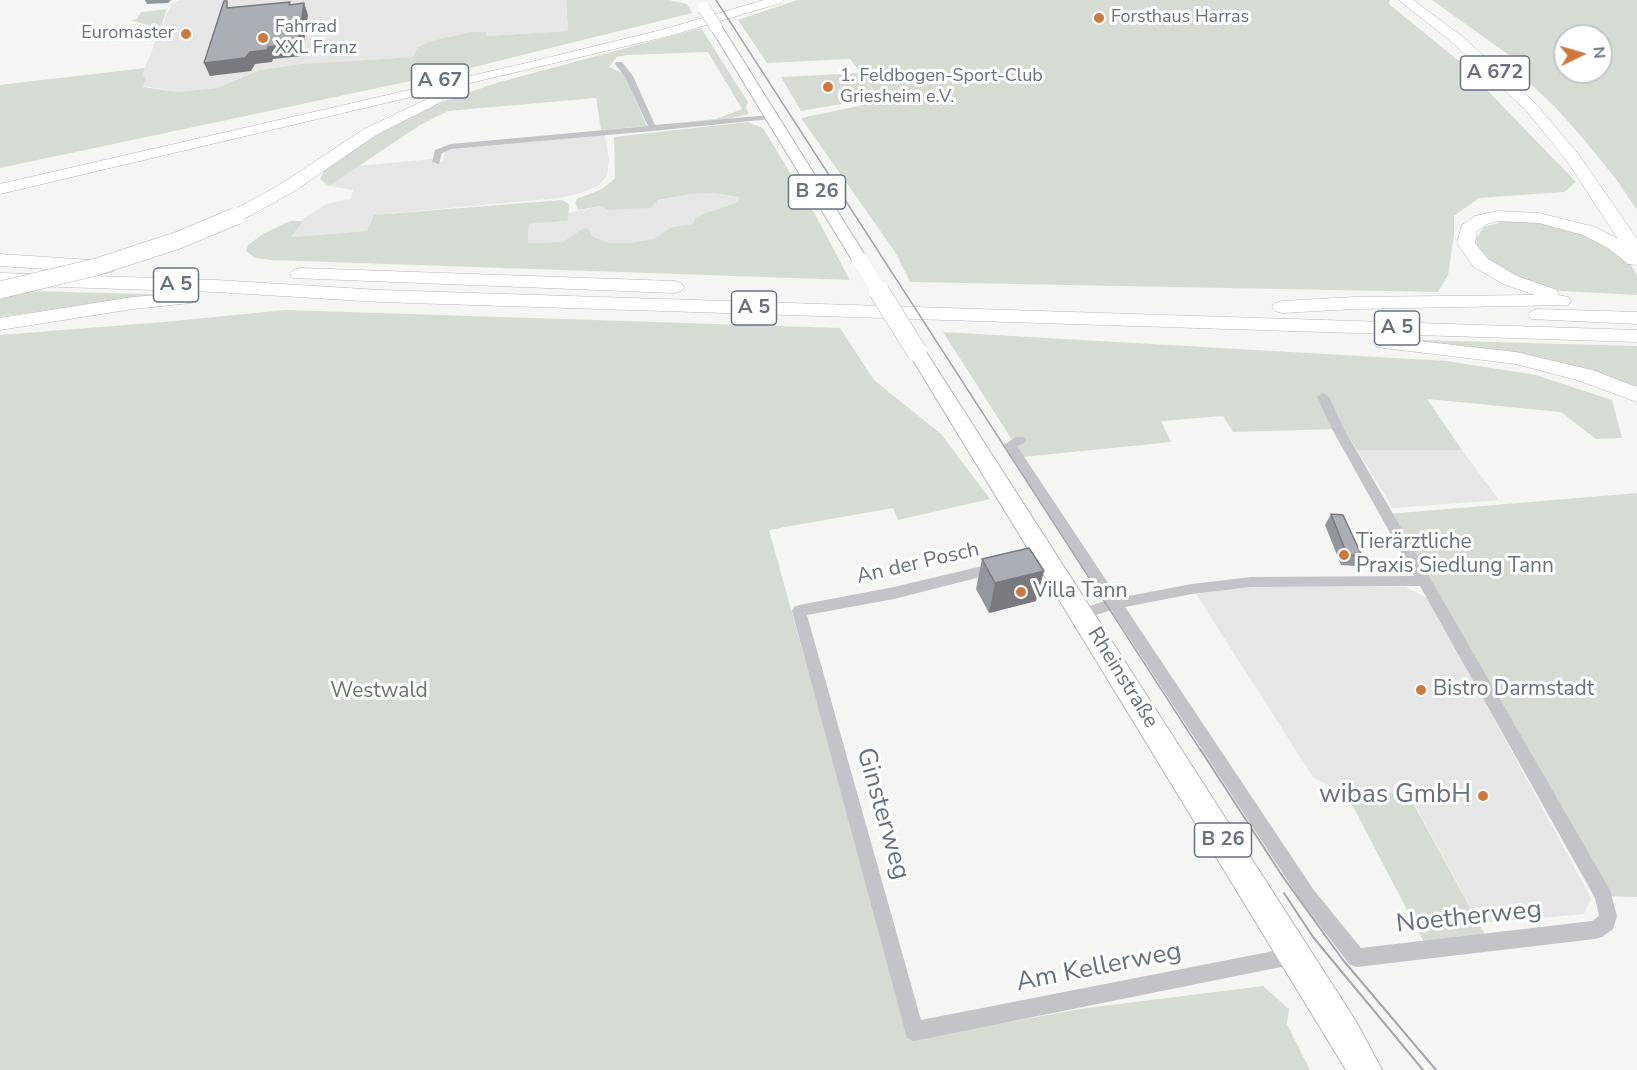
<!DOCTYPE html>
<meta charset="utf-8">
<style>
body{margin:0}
#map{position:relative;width:1637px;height:1070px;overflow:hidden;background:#f5f6f3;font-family:"Nunito Sans",sans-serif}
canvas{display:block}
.north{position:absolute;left:1553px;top:24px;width:60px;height:60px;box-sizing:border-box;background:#fff;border:2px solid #c3c6cc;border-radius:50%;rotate:85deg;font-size:16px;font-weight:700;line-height:24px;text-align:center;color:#687180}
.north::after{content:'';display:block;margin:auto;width:21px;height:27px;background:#ce783b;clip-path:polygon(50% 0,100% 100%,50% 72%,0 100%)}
</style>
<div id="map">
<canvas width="1637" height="1070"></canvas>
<div class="north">N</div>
</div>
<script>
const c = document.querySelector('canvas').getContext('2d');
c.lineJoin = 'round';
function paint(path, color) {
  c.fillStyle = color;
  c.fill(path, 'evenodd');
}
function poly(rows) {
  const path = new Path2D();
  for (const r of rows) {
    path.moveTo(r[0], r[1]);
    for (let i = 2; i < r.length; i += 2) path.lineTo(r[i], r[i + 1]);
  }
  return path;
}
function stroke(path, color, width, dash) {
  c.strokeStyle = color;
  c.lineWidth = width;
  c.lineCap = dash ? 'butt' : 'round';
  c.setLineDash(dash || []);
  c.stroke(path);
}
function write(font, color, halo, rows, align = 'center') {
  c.font = font + ' "Nunito Sans",sans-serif';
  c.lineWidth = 6;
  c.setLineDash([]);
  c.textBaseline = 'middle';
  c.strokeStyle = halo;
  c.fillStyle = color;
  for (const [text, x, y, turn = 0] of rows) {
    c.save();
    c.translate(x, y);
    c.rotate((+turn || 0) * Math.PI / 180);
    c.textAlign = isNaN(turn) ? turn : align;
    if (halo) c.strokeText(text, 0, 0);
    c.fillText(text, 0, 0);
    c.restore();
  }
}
const built = poly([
 [180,0,566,0,568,31,485,36,486,32,428,42,417,46,414,57,300,64,260,70,217,88,177,92,143,86,141,77,171,4],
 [605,135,609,159,607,176,598,186,578,194,560,198,374,215,367,231,290,237,304,218,326,204,351,199,353,190,329,186,357,166,433,159,433,163,443,162,445,150],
 [713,193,739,197,738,202,703,214,694,224,672,227,653,239,629,243,610,243,593,237,582,229,563,242,528,243,529,224,565,221,568,219,568,213,601,206,610,210,691,194],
 [1357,450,1462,450,1499,500,1393,508],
 [1261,587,1405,587,1429,599,1591,898,1584,914,1479,923,1408,792,1347,795,1313,777,1196,594,1229,588]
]);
const green = poly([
 [566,0,669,0,687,4,692,13,458,71,0,168,0,85,145,68,142,77,146,77,143,87,177,92,217,88,260,70,300,64,414,57,417,47,428,42,471,32,486,32,486,36,568,31],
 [797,0,1390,0,1389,4,1459,61,1576,182,1564,192,1479,198,1454,216,1454,235,1448,275,1438,292,910,282,895,252,801,118,882,101,867,82,877,98,801,111,781,77,861,73,850,59,767,63,738,20],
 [1432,0,1637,0,1637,210,1616,179,1580,135,1556,108,1508,63,1520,63],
 [1565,36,1601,36,1601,72,1565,72],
 [167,9,160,29,131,20,137,19,141,12],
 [701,28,748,102,746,108,749,114,727,119,656,125,716,119,742,109,708,52,626,55,617,57,609,67,624,74,647,126,601,130,596,98,448,111,420,125,329,186,320,179,324,171,359,146,403,119,433,105,496,83],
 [747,122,763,128,816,216,850,280,271,260,255,258,246,251,248,245,263,234,290,221,303,221,291,237,367,231,374,215,562,200,569,204,568,219,566,221,529,224,528,243,563,242,582,229,588,228,593,237,610,243,629,243,653,239,672,227,693,224,695,219,703,214,738,202,739,197,713,193,691,194,658,200,650,208,609,210,601,206,578,210,575,203,577,199,602,189,615,178,614,137],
 [1504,221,1541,222,1584,234,1622,256,1631,265,1637,275,1637,295,1561,291,1524,281,1493,265,1477,246,1476,239,1484,227],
 [28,291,184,295,121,299,0,317,0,297],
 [286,310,840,328,874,380,941,434,990,499,898,520,893,508,769,530,903,1012,948,1033,1086,1008,1263,986,1289,1009,1287,1024,1310,1070,0,1070,0,335,164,322],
 [943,332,1447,361,1536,375,1612,400,1622,438,1596,439,1561,412,1427,399,1462,450,1357,450,1324,398,1338,429,1233,432,1223,416,1161,421,1171,442,1023,457],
 [1420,340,1637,346,1637,390,1424,342],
 [1637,493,1637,897,1604,896,1388,514],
 [1407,792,1489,942,1427,948,1347,795]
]);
const minor = poly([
 [616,62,622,62,633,76,655,125,770,115,774,117,770,119,653,131,452,149,442,153,439,164,432,162,435,150,451,144,648,126,625,77,615,64,616,62],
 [1323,393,1329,397,1344,429,1610,890,1617,916,1613,929,1602,937,1595,939,1357,967,1350,965,1301,901,1111,610,1082,620,1077,618,1075,614,1077,610,1105,601,1004,445,1016,437,1024,437,1026,440,1024,443,1017,446,1118,598,1192,584,1251,577,1414,576,1332,429,1317,397,1323,393],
 [1420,586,1595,898,1599,916,1592,921,1361,948,1313,889,1125,607,1192,594,1251,587,1420,586],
 [995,563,1000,564,1002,568,1000,572,894,599,807,615,921,1020,1294,947,1301,949,1303,956,1301,963,914,1041,907,1038,792,611,794,607,799,605,894,587,995,563]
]);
const primary = poly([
 [716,24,722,27,868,260,866,264,860,265,852,260,710,27,716,24],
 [917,346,924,348,926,352,1357,1023,1382,1070,1346,1070,908,352,910,348,917,346]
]);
const motorway = poly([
 [764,0,783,0,781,3,669,36,0,194,0,184,518,65,665,29,764,0],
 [1399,0,1413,0,1463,37,1536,104,1579,155,1637,239,1637,265,1628,264,1608,248,1583,235,1539,223,1497,221,1487,224,1477,231,1475,243,1488,259,1517,276,1557,290,1559,295,1568,297,1571,301,1568,305,1354,309,1282,313,1275,311,1272,307,1275,303,1282,301,1354,297,1535,295,1503,284,1474,267,1457,243,1462,225,1475,216,1497,211,1539,213,1595,227,1618,239,1567,161,1526,110,1453,43,1399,0],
 [436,95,443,99,441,102,376,135,293,192,242,220,236,221,230,220,227,216,230,212,281,184,364,129,436,95],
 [0,254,107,261,114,263,116,267,114,271,107,273,0,266,0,254],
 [300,268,674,281,681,283,684,287,681,291,674,293,293,278,290,274,293,270,300,268],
 [0,273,216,280,380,290,1637,330,1637,342,380,302,216,292,0,285,0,273],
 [184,293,191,295,194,299,191,303,133,309,0,330,0,318,133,297,184,293],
 [1538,309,1637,312,1637,324,1531,319,1528,315,1531,311,1538,309],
 [1383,337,1516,352,1592,370,1637,387,1637,402,1577,380,1516,364,1376,347,1373,343,1376,339,1383,337]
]);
const tramFar1 = poly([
 [716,0,1201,751]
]);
const tram = poly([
 [1200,749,1283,877,1343,960,1436,1070],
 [1284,893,1313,937,1423,1070]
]);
const primaryBridgeFar2 = poly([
 [704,8,716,27]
]);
const primaryBridgeFar1 = poly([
 [860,260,880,292]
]);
const primaryBridge = poly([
 [879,291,917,352]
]);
const motorwayBridge = poly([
 [0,290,96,267,179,240,236,216]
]);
const wall = poly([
 [145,0,171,0,168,3,147,4],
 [1331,514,1362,556,1356,566,1341,565,1325,525],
 [982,559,1036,601,989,613,976,589]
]);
const shadedWall = poly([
 [304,3,308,15,302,56,273,59,272,62,255,64,251,71,210,76,204,63,268,47],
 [1044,571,1036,601,989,613,995,583]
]);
const building = poly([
 [224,1,227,1,227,8,290,2,289,5,304,3,298,43,268,47,267,50,250,52,245,58,204,63,224,1],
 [1331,514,1343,515,1362,556,1347,555,1331,514],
 [1029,548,1044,571,995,583,982,559,1029,548]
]);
const markers = [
 [1099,18,6,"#ce783b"],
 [186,34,6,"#ce783b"],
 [263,38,6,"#ce783b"],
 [828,87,6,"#ce783b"],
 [1344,555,6,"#ce783b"],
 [1021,592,6,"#ce783b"],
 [1421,690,6,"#ce783b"],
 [1483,796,6,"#ce783b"]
];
const farPoinames = [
 ["Forsthaus Harras",1111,18],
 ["Fahrrad",275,28],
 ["XXL Franz",275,49],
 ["Euromaster",174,34,"right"],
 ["1. Feldbogen-Sport-Club",840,77],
 ["Griesheim e.V.",840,98]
];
const shields = [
 [1495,73,69],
 [440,81,57],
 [817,192,57],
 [176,285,45],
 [754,308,45],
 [1397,328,45],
 [1223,840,57]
];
const shieldNames = [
 ["A 672",1495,73],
 ["A 67",440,81],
 ["B 26",817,192],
 ["A 5",176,285],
 ["A 5",754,308],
 ["A 5",1397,328],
 ["B 26",1223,840]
];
const poiNames = [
 ["Tierärztliche",1356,543],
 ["Praxis Siedlung Tann",1356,567],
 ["Villa Tann",1033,592],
 ["Bistro Darmstadt",1433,690]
];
const streetNames = [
 ["An der Posch",918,564,-13],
 ["Rheinstraße",1122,678,58]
];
const parkNames = [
 ["Westwald",379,692]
];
const nearPoinames = [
 ["wibas GmbH",1471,796]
];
const nearStreetnames = [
 ["Ginsterweg",882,814,74],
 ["Noetherweg",1469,918,-6],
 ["Am Kellerweg",1099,968,-11]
];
paint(built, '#e6e6e6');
paint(green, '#d6dcd4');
stroke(primary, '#b5b7bb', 2);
stroke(motorway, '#b4b6ba', 1);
paint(minor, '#c2c4c7');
paint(primary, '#fff');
paint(motorway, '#fff');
stroke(tramFar1, '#a3a6ac', 1.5);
stroke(tram, '#a3a6ac', 2);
stroke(primaryBridgeFar2, '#b5b7bb', 13, []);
stroke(primaryBridgeFar1, '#b5b7bb', 16, []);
stroke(primaryBridge, '#b5b7bb', 21, []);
stroke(motorwayBridge, '#b4b6ba', 18, []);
stroke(primaryBridgeFar2, '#fff', 12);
stroke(primaryBridgeFar1, '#fff', 16);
stroke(primaryBridge, '#fff', 20);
stroke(motorwayBridge, '#fff', 17);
paint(wall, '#93969c');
paint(shadedWall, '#787a7f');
paint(building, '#abafb5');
stroke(building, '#787a7f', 1.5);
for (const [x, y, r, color] of markers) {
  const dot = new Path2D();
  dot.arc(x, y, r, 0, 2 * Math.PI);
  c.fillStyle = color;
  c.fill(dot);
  stroke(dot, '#fff', 2);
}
write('18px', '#687180', '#fff', farPoinames, 'left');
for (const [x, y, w] of shields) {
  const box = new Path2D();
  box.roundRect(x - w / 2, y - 17, w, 34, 4.5);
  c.fillStyle = '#fff';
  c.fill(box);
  stroke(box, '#687180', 1.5);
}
write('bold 20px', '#687180', null, shieldNames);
write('21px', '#687180', '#fff', poiNames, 'left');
write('21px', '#687180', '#fff', streetNames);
write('21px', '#677866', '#fff', parkNames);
write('26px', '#687180', '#fff', nearPoinames, 'right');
write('26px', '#687180', '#fff', nearStreetnames);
</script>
